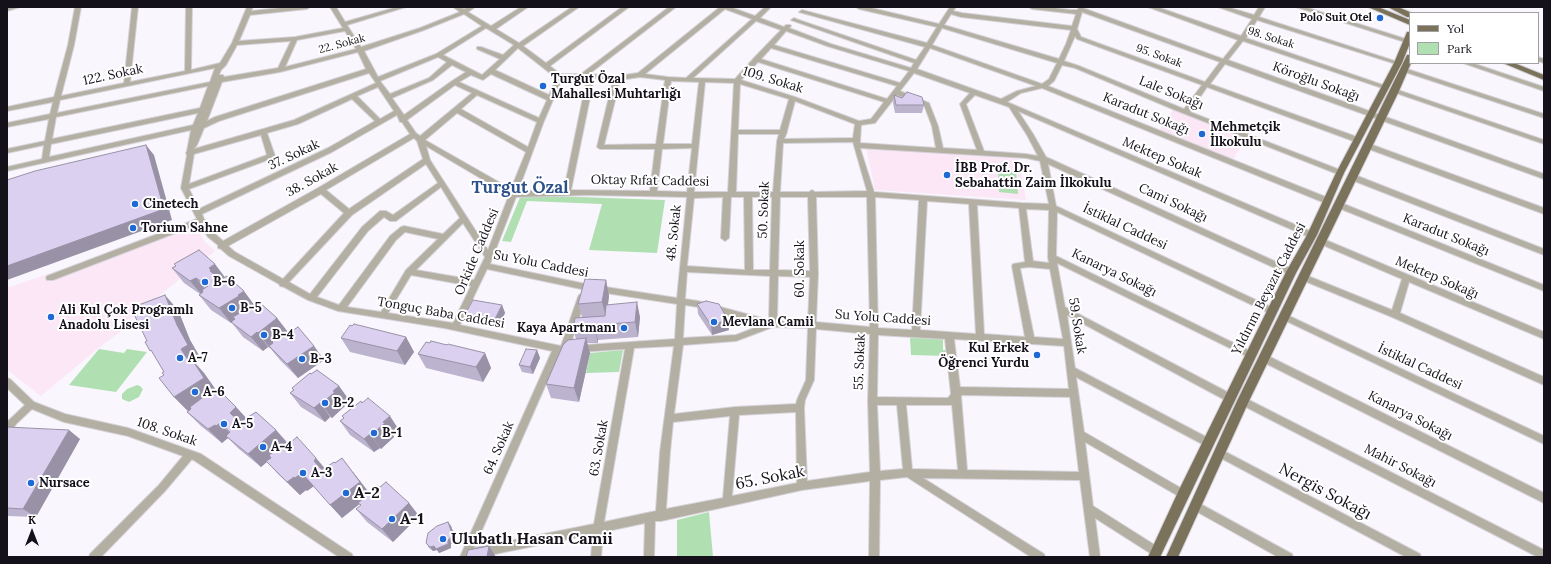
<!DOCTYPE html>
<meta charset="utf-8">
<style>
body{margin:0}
#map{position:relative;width:1551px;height:564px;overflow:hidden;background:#f9f7fd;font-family:Lora,serif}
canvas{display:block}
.frame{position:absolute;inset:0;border:8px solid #15111b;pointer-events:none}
.legend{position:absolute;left:1409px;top:12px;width:130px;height:52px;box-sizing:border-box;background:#fff;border:1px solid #a1a0a4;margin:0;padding:5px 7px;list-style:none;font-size:12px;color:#15111b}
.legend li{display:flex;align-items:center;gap:8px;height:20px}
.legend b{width:20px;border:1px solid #a1a0a4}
.north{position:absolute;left:12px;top:512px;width:40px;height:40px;-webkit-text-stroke:3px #fff;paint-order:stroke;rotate:0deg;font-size:11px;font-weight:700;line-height:16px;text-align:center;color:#15111b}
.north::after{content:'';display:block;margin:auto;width:14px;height:18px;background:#15111b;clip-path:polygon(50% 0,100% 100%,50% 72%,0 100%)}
</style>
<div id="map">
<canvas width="1551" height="564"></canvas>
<div class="frame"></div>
<ul class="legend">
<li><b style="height:5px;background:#7a725b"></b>Yol</li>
<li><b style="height:11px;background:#b0dfb2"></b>Park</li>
</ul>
<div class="north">K</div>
</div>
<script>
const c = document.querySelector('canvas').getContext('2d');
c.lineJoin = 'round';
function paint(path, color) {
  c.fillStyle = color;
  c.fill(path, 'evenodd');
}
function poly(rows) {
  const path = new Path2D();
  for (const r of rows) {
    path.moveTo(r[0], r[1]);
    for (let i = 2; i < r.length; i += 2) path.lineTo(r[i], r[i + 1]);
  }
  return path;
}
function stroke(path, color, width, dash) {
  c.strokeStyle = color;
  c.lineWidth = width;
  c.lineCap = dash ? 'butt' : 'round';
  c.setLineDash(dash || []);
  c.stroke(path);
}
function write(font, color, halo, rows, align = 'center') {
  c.font = font + ' Lora,serif';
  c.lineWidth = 4;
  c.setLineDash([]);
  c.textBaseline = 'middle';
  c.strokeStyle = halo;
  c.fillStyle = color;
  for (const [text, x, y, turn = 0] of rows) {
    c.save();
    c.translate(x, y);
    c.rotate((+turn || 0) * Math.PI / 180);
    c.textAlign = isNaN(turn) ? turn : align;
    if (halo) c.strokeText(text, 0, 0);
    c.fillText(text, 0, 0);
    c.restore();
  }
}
const education = poly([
 [1173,109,1247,137,1232,161,1159,131],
 [866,148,1019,159,1026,200,875,190],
 [194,224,205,242,215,251,120,327,123,330,101,346,41,396,7,370,7,288]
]);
const green = poly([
 [998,170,1016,172,1018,194,999,192],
 [521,195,665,200,657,253,589,250,602,204,527,201,511,242,502,241],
 [910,338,943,338,943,350,946,350,947,356,911,355],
 [99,349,124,353,127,349,147,352,116,392,69,385],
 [623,350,619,372,586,373,590,353],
 [137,385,140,386,143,389,139,397,129,402,122,399,122,394,127,389],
 [709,512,713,557,677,557,677,520]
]);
const minor = poly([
 [7,7,20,7,7,11,7,7],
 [75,7,81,7,74,45,61,96,124,83,132,7,138,7,130,82,185,71,186,7,192,7,191,70,220,63,232,43,247,7,253,7,251,11,290,7,310,7,307,9,250,15,239,41,295,37,343,28,330,7,336,7,345,22,397,7,406,7,347,25,361,47,420,28,460,12,453,7,460,7,464,9,468,7,475,7,468,12,491,26,521,7,528,7,496,29,519,43,572,7,579,7,526,44,523,46,546,63,622,7,629,7,550,66,560,74,581,74,669,7,676,7,589,74,617,76,638,73,720,7,730,7,755,16,765,7,771,7,760,18,784,27,786,25,790,25,791,26,789,28,831,44,911,68,914,63,791,20,794,18,796,19,916,60,925,47,799,12,802,10,927,43,937,27,859,9,856,7,867,7,939,24,950,7,956,7,953,11,962,13,1072,26,1076,14,1032,9,1029,7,1046,7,1071,10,1077,10,1080,7,1223,59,1238,40,1148,7,1157,7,1241,36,1252,19,1218,7,1227,7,1254,15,1259,7,1265,7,1259,17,1401,63,1398,65,1396,64,1257,20,1246,38,1386,86,1387,87,1384,89,1382,88,1243,41,1228,60,1544,174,1544,179,1225,64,1210,84,1360,138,1361,140,1360,142,1356,142,1207,87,1190,112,1343,171,1344,173,1343,175,1340,175,1175,110,1075,68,1062,65,1054,81,1048,86,1331,199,1332,201,1328,204,1325,203,1042,88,1021,93,1007,102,1315,233,1316,235,1315,237,1309,237,1018,111,1033,134,1046,157,1294,270,1295,272,1294,274,1288,274,1048,164,1056,206,1275,309,1276,311,1275,313,1269,313,1057,212,1056,256,1254,353,1255,355,1254,357,1251,359,1248,357,1057,263,1065,307,1233,395,1234,398,1233,401,1230,402,1227,401,1067,315,1075,368,1212,440,1214,443,1212,446,1209,447,1206,446,1076,377,1084,432,1186,491,1188,494,1186,497,1183,498,1180,497,1085,442,1093,506,1161,549,1162,552,1161,555,1157,557,1153,555,1095,518,1100,557,1090,557,1080,480,923,478,1044,554,1045,557,1031,557,907,477,880,480,879,557,869,557,870,481,802,490,661,521,655,521,654,557,644,557,645,523,603,532,601,557,591,557,593,534,480,557,460,557,552,351,444,328,338,311,308,300,284,287,280,286,279,284,229,256,221,249,218,248,218,245,208,237,199,224,53,280,47,280,46,278,47,276,197,219,181,188,187,155,186,153,187,151,191,130,7,171,7,167,42,159,44,145,7,153,7,149,45,141,49,119,7,127,7,123,50,114,53,102,7,111,7,107,54,97,68,45,75,7],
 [725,9,752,19,686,78,668,77,645,74,725,9],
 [1082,12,1220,62,1205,82,1081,37,1077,29,1082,12],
 [464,14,482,26,436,54,378,77,364,51,424,30,464,14],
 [951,14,961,17,1071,30,1066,44,1059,59,944,25,951,14],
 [756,21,781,30,754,58,735,79,693,78,756,21],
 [486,28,514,45,503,55,481,47,477,47,477,49,500,59,482,75,443,55,486,28],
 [942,28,1057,63,1049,79,1042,84,932,45,942,28],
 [345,31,356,49,285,67,297,40,345,31],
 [786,31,827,46,909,71,900,83,774,45,786,31],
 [1075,36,1077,39,1202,85,1184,109,1079,66,1064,61,1075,36],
 [291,41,278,68,224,77,223,75,219,75,221,70,226,65,237,45,291,41],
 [518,48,555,77,555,81,549,95,495,70,518,48],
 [771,48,897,86,887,99,761,59,771,48],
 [930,48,1036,86,1017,91,1001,99,917,69,930,48],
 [358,52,366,69,215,117,207,121,222,82,280,72,358,52],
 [438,57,447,62,429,78,390,94,380,81,438,57],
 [758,62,884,102,871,119,859,121,795,97,741,80,758,62],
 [452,65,466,72,452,81,404,115,392,98,433,80,452,65],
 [215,68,210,82,57,113,60,100,215,68],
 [369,73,376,83,294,120,194,149,197,145,204,128,219,121,369,73],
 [914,73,970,93,960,104,977,150,943,148,938,126,929,103,900,91,914,73],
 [491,74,547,100,539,118,459,82,471,75,483,80,491,74],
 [640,77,665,80,656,144,604,145,620,80,640,77],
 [561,78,587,78,564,190,518,191,544,121,561,81,561,78],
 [594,78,613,80,597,147,600,149,655,149,650,191,571,190,594,78],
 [671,81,699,82,692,144,663,144,671,81],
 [705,82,734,83,728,192,694,192,705,82],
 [740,84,789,99,780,130,738,130,740,84],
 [455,85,472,93,420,136,416,133,407,120,455,85],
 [208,86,200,108,52,139,56,117,208,86],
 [378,87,394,111,380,119,357,96,378,87],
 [477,95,537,122,528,147,461,109,477,95],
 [897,95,924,105,932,126,936,148,860,143,861,125,875,123,897,95],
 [975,95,1009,107,1027,135,1038,156,1026,154,984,151,966,104,975,95],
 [352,99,375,121,328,148,199,209,189,189,273,158,275,156,267,133,298,124,352,99],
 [795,101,855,124,853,138,784,139,787,132,787,131,795,101],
 [198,113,193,125,49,157,51,144,198,113],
 [457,113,526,152,511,189,425,140,457,113],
 [397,115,400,122,402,122,410,134,318,188,223,241,214,233,204,219,202,214,332,152,397,115],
 [738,134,779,134,777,141,773,192,736,192,738,134],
 [261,135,267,155,189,184,194,154,261,135],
 [414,138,417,141,423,159,349,209,326,190,414,138],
 [853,142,867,191,815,192,812,190,809,192,780,192,783,143,853,142],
 [426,146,509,195,488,250,430,160,426,146],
 [692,148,687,192,657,191,662,149,692,148],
 [860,148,1026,158,1040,161,1049,204,1022,203,874,192,860,148],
 [426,164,438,183,393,215,386,211,380,211,362,227,310,294,289,282,352,215,426,164],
 [441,187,460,218,443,234,404,226,401,227,390,236,339,305,317,297,368,231,384,217,390,221,396,221,441,187],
 [321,194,344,213,283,279,235,252,228,246,321,194],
 [588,195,687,197,677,298,586,284,490,264,516,197,588,195],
 [723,197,721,238,725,241,729,238,731,197,744,197,745,270,687,266,694,198,723,197],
 [752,197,772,197,770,270,753,270,752,197],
 [780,197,808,197,810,271,778,270,780,197],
 [816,197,867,197,870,327,816,322,818,274,816,197],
 [875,197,919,200,912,330,878,328,875,197],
 [927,201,969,204,976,334,920,330,927,201],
 [977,205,1019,208,1025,262,1013,264,1012,266,1025,337,984,334,977,205],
 [1026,209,1049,210,1048,257,1049,263,1033,261,1026,209],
 [463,223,485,257,474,280,416,270,463,223],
 [405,232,438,239,406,270,381,312,347,307,396,240,405,232],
 [1029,267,1050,269,1063,339,1034,337,1020,268,1029,267],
 [487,269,586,290,677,304,675,339,570,346,586,297,585,295,582,294,579,295,578,297,561,346,460,325,487,269],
 [687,272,770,276,769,320,698,301,685,299,687,272],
 [411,275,471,286,453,323,388,313,411,275],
 [778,276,810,277,808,322,777,321,778,276],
 [685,305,698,307,762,325,736,335,683,338,685,305],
 [773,327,808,328,806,380,797,400,796,404,735,407,674,414,683,345,736,341,773,327],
 [816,329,870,334,868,401,870,472,807,481,804,408,805,400,814,380,816,329],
 [878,335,945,339,951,394,948,398,877,397,878,335],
 [954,339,1064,346,1069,389,960,387,954,339],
 [674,346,660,452,656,511,604,522,634,348,674,346],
 [625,349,594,524,474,548,560,352,564,353,625,349],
 [962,395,1070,397,1079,472,967,470,961,396,962,395],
 [877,405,897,405,903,469,880,471,877,405],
 [906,405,952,405,958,470,912,469,906,405],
 [796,412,797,483,732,496,739,415,796,412],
 [730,416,723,498,666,509,670,452,673,422,730,416],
 [1296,7,1305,7,1409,40,1410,41,1407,43,1405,42,1296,7],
 [1538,57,1544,59,1544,63,1538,61,1538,57],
 [1463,63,1472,63,1544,87,1544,91,1463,63],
 [1404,68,1544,114,1544,118,1402,71,1401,70,1404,68],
 [1395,89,1544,140,1544,144,1393,92,1392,91,1395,89],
 [1366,144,1370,144,1544,208,1544,214,1366,148,1365,146,1366,144],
 [1349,175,1355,175,1544,249,1544,255,1349,179,1348,177,1349,175],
 [1339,202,1544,285,1544,291,1336,207,1335,205,1336,203,1339,202],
 [1321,238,1544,332,1544,339,1409,282,1400,313,1544,377,1544,385,1392,317,1302,280,1301,278,1302,276,1308,276,1392,310,1402,279,1318,243,1317,241,1321,238],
 [1285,314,1544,436,1544,444,1282,319,1281,317,1282,315,1285,314],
 [1264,354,1544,493,1544,503,1261,361,1260,358,1261,355,1264,354],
 [7,378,10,379,34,402,65,414,128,428,201,454,352,554,353,557,339,557,192,459,165,491,101,557,89,557,90,554,159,485,183,456,128,436,64,422,32,409,17,423,10,432,7,433,7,422,25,405,7,388,7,378],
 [1243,397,1544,550,1544,557,1538,557,1240,404,1239,401,1240,398,1243,397],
 [1220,449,1420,554,1421,557,1406,557,1217,456,1215,453,1217,450,1220,449],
 [1195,501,1292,554,1293,557,1278,557,1192,509,1190,506,1192,503,1195,501]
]);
const major = poly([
 [1368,7,1378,7,1410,20,1410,25,1368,7],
 [1388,7,1398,7,1412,13,1410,13,1410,17,1407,17,1388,7],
 [1407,32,1410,32,1410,43,1402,63,1344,173,1317,235,1296,273,1160,557,1148,557,1179,490,1286,272,1307,235,1336,173,1394,63,1407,32],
 [1407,55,1410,55,1410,63,1411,63,1399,91,1249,401,1178,557,1166,557,1237,401,1407,55],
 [1503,63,1514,63,1544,75,1544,80,1503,63]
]);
const wall = poly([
 [894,95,924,105,922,113,895,113,893,103],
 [174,264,225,277,254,305,277,318,287,332,292,331,314,346,324,360,298,378,280,360,270,348,268,347,263,351,243,337,232,323,231,323,211,310,199,295,200,294,184,283,172,268,176,266],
 [606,280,609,296,608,305,640,317,638,337,598,340,598,343,587,343,590,353,579,402,551,398,546,384,576,339,573,329,582,317,578,304],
 [697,304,729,330,712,335,698,314],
 [502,305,505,313,498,327,468,322,465,314],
 [178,310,190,340,201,359,195,363,204,373,216,390,236,407,246,418,276,430,287,442,325,468,335,463,342,458,369,493,380,487,409,503,419,516,393,542,367,522,356,509,361,505,359,504,342,518,314,486,307,491,306,490,300,495,278,474,267,462,261,467,239,449,228,438,222,443,201,426,187,412,188,411,174,397,164,375,164,372,147,341],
 [406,337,414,352,405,365,350,352,341,338],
 [447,345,485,353,491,368,483,382,426,368,418,354],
 [537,350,540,358,533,374,522,372,519,365],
 [339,386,349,400,344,405,345,406,332,418,330,417,325,422,301,407,290,393,293,390,292,388],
 [342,416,399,430,393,435,394,437,381,449,380,448,374,452,350,435,340,421,344,418],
 [7,427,80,439,36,517,7,516],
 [448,522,451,526,456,540,451,544,451,548,439,553,437,550,433,551,429,548,426,543]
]);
const shadedWall = poly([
 [146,145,154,155,172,220,7,280,7,266],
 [215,264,227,280,221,283,210,271,209,268],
 [196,278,208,293,202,290,205,295,203,296,190,281],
 [606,280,609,296,606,317,602,302],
 [244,291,255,306,233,317,236,320,231,323,219,308],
 [165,295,178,310,190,340,201,359,195,363,204,373,218,393,188,411,174,397,188,360,181,349,177,325],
 [637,302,640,317,638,337,635,322],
 [502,305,505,313,498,327,495,319],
 [277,318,288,332,270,348,258,333],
 [728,320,729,330,712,335,711,325],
 [594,325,598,340,598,343,594,328],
 [257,332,268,347,263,351,251,337],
 [406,337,414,352,405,365,397,351],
 [586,338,590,353,579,402,574,388],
 [314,346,324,360,298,378,287,364],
 [537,350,540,358,533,374,530,367],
 [485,353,491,368,483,382,476,367],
 [339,386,349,400,344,405,345,406,332,418,321,404,333,391],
 [320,403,330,417,325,422,314,408],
 [236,407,249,421,243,426,230,413],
 [390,416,399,430,393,435,394,437,381,449,371,435,383,422],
 [220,423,233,437,226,436,216,426],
 [215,425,228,438,222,443,208,429],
 [69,430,80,439,36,517,23,509],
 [276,430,288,444,261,467,248,454],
 [370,434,380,448,374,452,364,439],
 [316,458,328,472,325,474,314,461],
 [353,472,371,495,342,518,330,505],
 [302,473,314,486,307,491,295,478],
 [294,477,306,490,300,495,287,482],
 [409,503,419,516,393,542,382,529],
 [448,522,451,526,456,540,451,544,451,548,439,553,437,550,433,551,430,547,448,540],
 [489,546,496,557,487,557]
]);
const building = poly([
 [907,92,922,97,924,105,896,105,894,95,902,98,907,92],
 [146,145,164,209,7,266,7,180,35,171,146,145],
 [199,250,215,264,209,268,211,270,210,271,221,280,227,276,244,291,238,295,239,296,219,308,199,295,203,292,202,290,208,286,196,278,190,281,172,268,176,266,174,264,199,250],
 [585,279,606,280,602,302,578,304,585,279],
 [165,295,177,325,188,345,181,349,188,360,191,358,204,378,174,397,159,378,164,375,162,373,164,372,151,350,150,351,145,342,147,341,132,310,137,308,136,306,165,295],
 [473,300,502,305,495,319,465,314,473,300],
 [706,301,719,304,728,320,711,325,697,304,706,301],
 [259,302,277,318,258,333,257,332,251,337,231,322,235,319,233,317,259,302],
 [637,302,635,322,594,325,594,328,573,329,575,318,605,316,606,305,637,302],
 [354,324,406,337,397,351,341,338,350,325,352,326,354,324],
 [298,327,314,346,287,364,269,346,273,343,272,341,291,330,292,331,298,327],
 [586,338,574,388,546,384,563,345,568,340,586,338],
 [431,341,447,345,448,344,485,353,476,367,418,354,426,342,430,343,431,341],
 [526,349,537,350,530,367,519,365,526,349],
 [317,370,339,386,333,391,335,392,321,404,320,403,314,408,290,393,294,390,292,388,310,373,311,374,317,370],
 [218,389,236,407,230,413,240,422,256,412,276,430,248,454,226,436,230,432,220,423,216,426,215,425,208,429,187,412,191,409,190,407,210,392,212,394,218,389],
 [368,398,390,416,383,422,385,423,371,435,370,434,364,439,340,421,344,418,342,416,361,401,362,403,368,398],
 [7,427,69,430,23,509,7,508,7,427],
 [297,437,316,458,314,461,322,470,334,462,335,463,342,458,360,482,330,505,302,473,295,478,294,477,287,482,266,461,271,458,269,455,289,441,291,442,297,437],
 [386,482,409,503,382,529,356,509,361,505,358,503,378,486,380,487,386,482],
 [448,522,453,536,448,540,448,544,436,549,434,546,430,547,426,543,428,533,437,526,448,522],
 [489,546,487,557,466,557,468,550,489,546]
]);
const markers = [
 [1380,18,4,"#1f69d4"],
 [543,86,4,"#1f69d4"],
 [1202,134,4,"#1f69d4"],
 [947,175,4,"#1f69d4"],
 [135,204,4,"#1f69d4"],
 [133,228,4,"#1f69d4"],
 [205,282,4,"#1f69d4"],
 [232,308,4,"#1f69d4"],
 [51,317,4,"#1f69d4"],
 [714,322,4,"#1f69d4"],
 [624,328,4,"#1f69d4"],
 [264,335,4,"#1f69d4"],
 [1037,355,4,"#1f69d4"],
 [180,358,4,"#1f69d4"],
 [302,359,4,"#1f69d4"],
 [195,392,4,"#1f69d4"],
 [325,403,4,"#1f69d4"],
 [224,424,4,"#1f69d4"],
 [374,433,4,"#1f69d4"],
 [263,447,4,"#1f69d4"],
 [303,473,4,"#1f69d4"],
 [31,483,4,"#1f69d4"],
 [346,493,4,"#1f69d4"],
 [392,519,4,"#1f69d4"],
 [443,539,4,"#1f69d4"]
];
const farPoinames = [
 ["Polo Suit Otel",1372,18]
];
const farStreetnames = [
 ["98. Sokak",1271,38,18],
 ["22. Sokak",342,44,-15],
 ["95. Sokak",1159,56,20]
];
const streetNames = [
 ["122. Sokak",113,75,-12],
 ["109. Sokak",773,80,17],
 ["Köroğlu Sokağı",1316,82,20],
 ["Lale Sokağı",1171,93,22],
 ["Karadut Sokağı",1146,114,22],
 ["37. Sokak",294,155,-25],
 ["Mektep Sokak",1162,158,23],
 ["38. Sokak",312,180,-29],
 ["Oktay Rıfat Caddesi",650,181,1],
 ["Cami Sokağı",1173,203,25],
 ["50. Sokak",764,210,-88],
 ["İstiklal Caddesi",1125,227,25],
 ["48. Sokak",674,233,-84],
 ["Karadut Sokağı",1446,235,22],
 ["Orkide Caddesi",477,252,-67],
 ["Su Yolu Caddesi",541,264,11],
 ["60. Sokak",800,269,-90],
 ["Kanarya Sokağı",1114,273,26],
 ["Mektep Sokağı",1437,278,23],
 ["Yıldırım Beyazıt Caddesi",1269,289,-63],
 ["Tonguç Baba Caddesi",441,313,10],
 ["Su Yolu Caddesi",883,318,4],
 ["59. Sokak",1077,326,81],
 ["55. Sokak",860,362,-88],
 ["İstiklal Caddesi",1420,367,25],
 ["Kanarya Sokağı",1410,416,27],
 ["108. Sokak",167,432,19],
 ["64. Sokak",499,448,-66],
 ["63. Sokak",599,448,-80],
 ["Mahir Sokağı",1400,466,27]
];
const poiNames = [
 ["Turgut Özal",551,79],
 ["Mahallesi Muhtarlığı",551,94],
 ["Mehmetçik",1210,127],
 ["İlkokulu",1210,142],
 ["İBB Prof. Dr.",955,168],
 ["Sebahattin Zaim İlkokulu",955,183],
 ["Cinetech",143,204],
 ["Torium Sahne",141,228],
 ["B-6",213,282],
 ["B-5",240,308],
 ["Ali Kul Çok Programlı",59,310],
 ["Anadolu Lisesi",59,325],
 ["Mevlana Camii",722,322],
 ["Kaya Apartmanı",616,328,"right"],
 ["B-4",272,335],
 ["Kul Erkek",1029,348,"right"],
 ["Öğrenci Yurdu",1029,363,"right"],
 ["A-7",188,358],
 ["B-3",310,359],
 ["A-6",203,392],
 ["B-2",333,403],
 ["A-5",232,424],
 ["B-1",382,433],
 ["A-4",271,447],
 ["A-3",311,473],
 ["Nursace",39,483]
];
const nearStreetnames = [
 ["65. Sokak",770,478,-11],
 ["Nergis Sokağı",1325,492,28]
];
const nearPoinames = [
 ["A-2",354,493],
 ["A-1",400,519],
 ["Ulubatlı Hasan Camii",451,539]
];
const districtNames = [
 ["Turgut Özal",520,188]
];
paint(education, '#fbe7f6');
paint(green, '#b0dfb2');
stroke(minor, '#d5d2d9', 2);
stroke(major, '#d5d2d9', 2);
paint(minor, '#b3afa2');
paint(major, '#7a725b');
paint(wall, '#bcb3ce');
paint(shadedWall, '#9992a7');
paint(building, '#dbd0ef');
stroke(building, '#9992a7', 1);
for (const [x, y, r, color] of markers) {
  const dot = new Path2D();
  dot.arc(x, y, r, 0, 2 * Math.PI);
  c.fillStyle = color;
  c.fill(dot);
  stroke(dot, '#fff', 1.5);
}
write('bold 11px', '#15111b', '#fff', farPoinames, 'right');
write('11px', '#15111b', '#fff', farStreetnames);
write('13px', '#15111b', '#fff', streetNames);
write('bold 13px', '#15111b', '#fff', poiNames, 'left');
write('16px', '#15111b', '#fff', nearStreetnames);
write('bold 16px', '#15111b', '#fff', nearPoinames, 'left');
write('bold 17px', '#2c5087', '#fff', districtNames);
</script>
